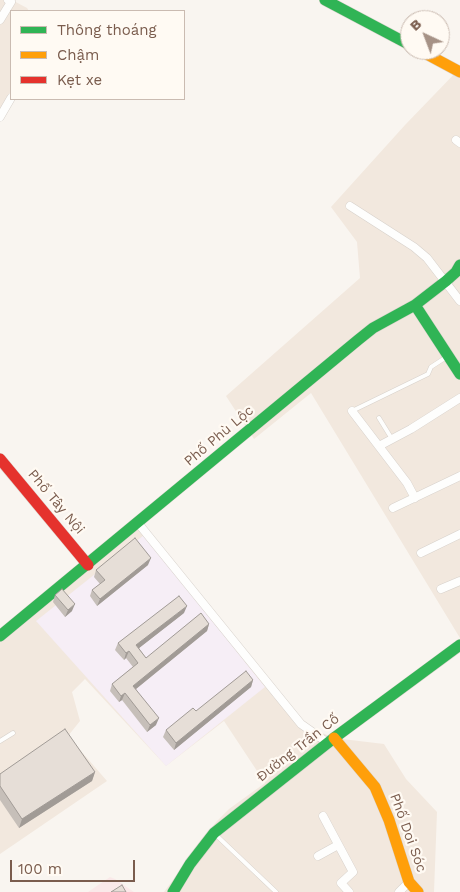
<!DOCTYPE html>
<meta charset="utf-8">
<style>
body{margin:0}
#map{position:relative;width:460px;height:892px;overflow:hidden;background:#f9f5f0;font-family:"Work Sans",sans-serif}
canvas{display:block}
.legend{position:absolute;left:10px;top:10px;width:175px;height:90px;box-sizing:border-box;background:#fffaf3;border:1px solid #cabbb1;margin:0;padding:6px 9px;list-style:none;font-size:15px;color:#7a5c4d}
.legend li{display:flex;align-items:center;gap:10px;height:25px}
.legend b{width:25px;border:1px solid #cabbb1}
.north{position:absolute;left:400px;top:10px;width:50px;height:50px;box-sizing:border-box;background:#fffaf3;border:1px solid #cabbb1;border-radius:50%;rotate:317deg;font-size:14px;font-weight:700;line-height:20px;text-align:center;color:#7a5c4d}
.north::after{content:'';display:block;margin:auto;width:18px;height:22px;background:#a69286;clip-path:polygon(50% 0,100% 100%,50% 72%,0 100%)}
.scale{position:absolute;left:10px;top:860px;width:125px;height:22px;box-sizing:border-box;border:2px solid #7a5c4d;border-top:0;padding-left:6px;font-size:15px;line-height:18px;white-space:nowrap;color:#7a5c4d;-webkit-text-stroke:4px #fffaf3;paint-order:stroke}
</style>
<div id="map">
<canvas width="460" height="892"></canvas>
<ul class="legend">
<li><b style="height:6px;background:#30b455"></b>Thông thoáng</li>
<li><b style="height:6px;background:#ff9f0a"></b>Chậm</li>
<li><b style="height:6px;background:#e5322d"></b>Kẹt xe</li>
</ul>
<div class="north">B</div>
<div class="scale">100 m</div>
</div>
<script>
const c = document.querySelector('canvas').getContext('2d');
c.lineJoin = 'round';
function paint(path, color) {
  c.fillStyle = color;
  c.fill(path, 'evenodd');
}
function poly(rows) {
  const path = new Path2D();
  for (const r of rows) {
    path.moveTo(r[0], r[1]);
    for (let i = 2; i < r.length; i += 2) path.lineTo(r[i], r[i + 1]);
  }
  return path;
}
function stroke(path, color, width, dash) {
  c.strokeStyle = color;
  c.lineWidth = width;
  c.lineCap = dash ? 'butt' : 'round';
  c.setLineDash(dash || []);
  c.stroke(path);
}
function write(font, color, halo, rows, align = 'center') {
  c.font = font + ' "Work Sans",sans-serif';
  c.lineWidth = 4.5;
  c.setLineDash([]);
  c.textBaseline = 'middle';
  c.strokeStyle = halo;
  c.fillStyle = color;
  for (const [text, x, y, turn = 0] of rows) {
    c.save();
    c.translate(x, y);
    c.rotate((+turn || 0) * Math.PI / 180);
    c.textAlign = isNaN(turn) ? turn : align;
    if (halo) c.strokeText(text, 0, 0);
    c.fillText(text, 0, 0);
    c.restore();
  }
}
const residential = poly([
 [0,0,12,0,27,8,29,11,11,11,11,91,0,109],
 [460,68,460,638,311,393,254,439,226,396,360,278,357,242,331,207,405,125],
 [137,517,303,721,318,731,334,738,384,744,406,779,437,812,434,892,164,892,216,822,229,809,265,783,224,721,166,766,85,679,72,692,80,721,68,736,107,781,0,854,0,631]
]);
const education = poly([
 [144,535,265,687,166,766,36,621]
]);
const medical = poly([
 [110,877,115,879,134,892,88,892]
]);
const lane = poly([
 [352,411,428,374,431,367,448,356],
 [379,418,392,439],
 [0,741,13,733],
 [216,835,276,892]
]);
const street = poly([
 [0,20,11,2,8,0],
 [0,117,11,98],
 [456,140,460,143],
 [350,206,414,247,427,258,460,301],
 [352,411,407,483,415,498],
 [379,446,411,429,460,398],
 [393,508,460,476],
 [138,523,301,724,328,743],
 [421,553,460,534],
 [441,589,460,581],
 [323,816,353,872,341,883,349,892],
 [318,856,338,845],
 [399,892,409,882]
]);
const fast = poly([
 [325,0,410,45],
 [415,305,460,374],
 [0,636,358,340,373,328,415,305,446,281,456,272,460,265],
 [173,892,190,864,214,833,334,738,460,645]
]);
const slow = poly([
 [419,50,460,72],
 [334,738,375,787,389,820,409,882,418,892]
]);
const jam = poly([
 [0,459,88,565]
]);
const wall = poly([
 [148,565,97,606,90,596,92,590,100,584,94,577,96,570],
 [55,595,72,611,65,617,53,602],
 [184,613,139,648,146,658,209,624,207,631,136,689,156,725,147,732,122,700,119,702,110,691,112,684,133,667,126,658,124,660,115,650,118,643],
 [253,680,251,687,174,750,163,737,166,730,196,711],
 [95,772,92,781,19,828,0,800,0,774]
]);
const shadedWall = poly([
 [151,558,148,565,97,606,100,599],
 [75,604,72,611,65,617,68,610],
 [187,606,184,613,134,652,136,645],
 [209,624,207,631,131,693,133,686],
 [129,651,126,658,124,660,126,653],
 [253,680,251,687,174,750,176,743],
 [125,693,122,700,119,702,121,696],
 [159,718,156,725,147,732,150,725],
 [95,772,92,781,19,828,22,819]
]);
const building = poly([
 [135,538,151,558,100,599,92,590,105,580,96,570,135,538],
 [62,589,75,604,68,610,55,595,62,589],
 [179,596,187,606,136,645,146,658,201,613,209,624,133,686,159,718,150,725,125,693,121,696,112,684,138,663,129,651,126,653,118,643,179,596],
 [246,671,253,680,176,743,166,730,193,708,196,711,246,671],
 [65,729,95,772,22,819,0,786,0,774,65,729],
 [122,885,126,892,111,892,122,885]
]);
const streetNames = [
 ["Phố Phù Lộc",219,436,-40],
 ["Phố Tây Nội",56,502,50],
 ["Đường Trần Cố",298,748,-38],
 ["Phố Doi Sóc",408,833,70]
];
paint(residential, '#f2e8de');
paint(education, '#f6eef6');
paint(medical, '#fae9e9');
stroke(lane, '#d7d1cb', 5);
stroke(street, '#d7d1cb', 9);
stroke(fast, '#d9d2cb', 12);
stroke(slow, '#d9d2cb', 12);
stroke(jam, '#d9d2cb', 12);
stroke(lane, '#fefefd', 4);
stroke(street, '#fefefd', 8);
stroke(fast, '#30b455', 11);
stroke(slow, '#ff9f0a', 11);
stroke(jam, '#e5322d', 11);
paint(wall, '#c6bfb9');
paint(shadedWall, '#a19b96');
paint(building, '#e6ded7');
stroke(building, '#a19b96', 1);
write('14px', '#7a5c4d', '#fffaf3', streetNames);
</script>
